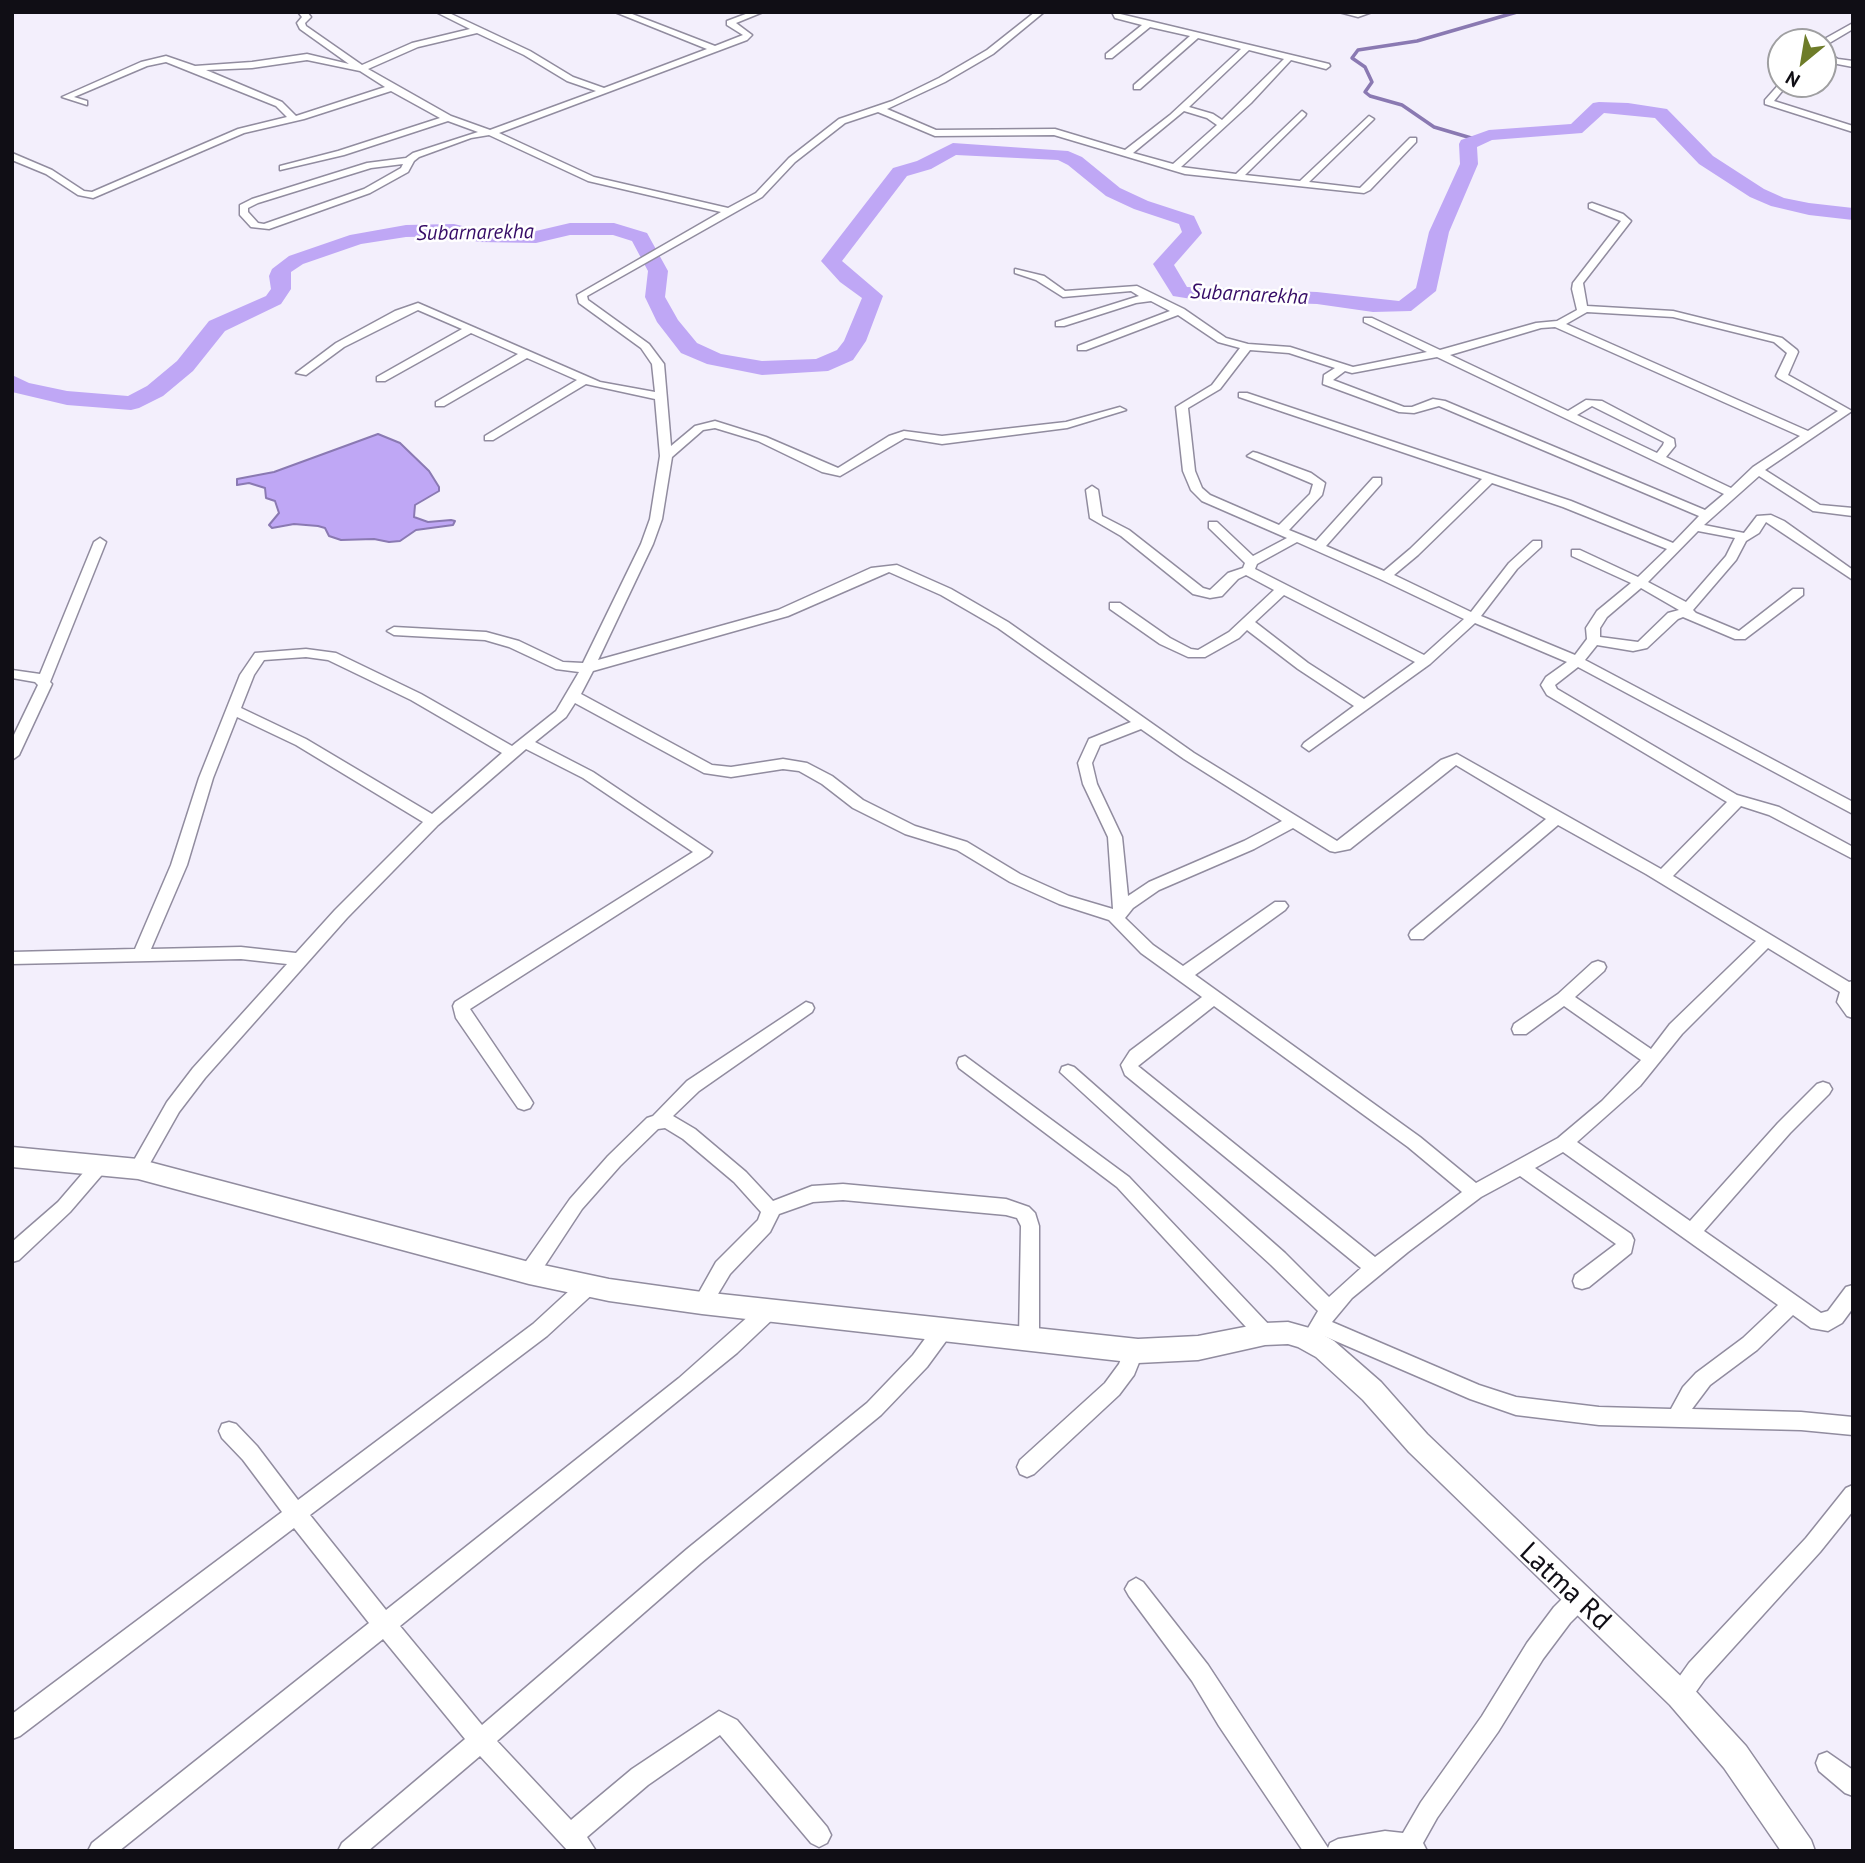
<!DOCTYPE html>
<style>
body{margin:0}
#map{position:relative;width:1865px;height:1863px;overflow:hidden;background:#f3effc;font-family:"PT Sans",sans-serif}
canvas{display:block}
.frame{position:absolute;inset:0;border:14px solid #100e15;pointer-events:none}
.north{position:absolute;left:1767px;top:28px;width:70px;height:70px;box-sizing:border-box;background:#fff;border:2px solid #9f9fa1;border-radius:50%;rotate:210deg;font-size:19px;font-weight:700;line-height:28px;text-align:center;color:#100e15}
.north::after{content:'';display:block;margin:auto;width:24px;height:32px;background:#6e7c29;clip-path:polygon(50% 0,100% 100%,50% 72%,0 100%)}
</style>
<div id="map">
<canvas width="1865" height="1863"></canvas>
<div class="frame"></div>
<div class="north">N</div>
</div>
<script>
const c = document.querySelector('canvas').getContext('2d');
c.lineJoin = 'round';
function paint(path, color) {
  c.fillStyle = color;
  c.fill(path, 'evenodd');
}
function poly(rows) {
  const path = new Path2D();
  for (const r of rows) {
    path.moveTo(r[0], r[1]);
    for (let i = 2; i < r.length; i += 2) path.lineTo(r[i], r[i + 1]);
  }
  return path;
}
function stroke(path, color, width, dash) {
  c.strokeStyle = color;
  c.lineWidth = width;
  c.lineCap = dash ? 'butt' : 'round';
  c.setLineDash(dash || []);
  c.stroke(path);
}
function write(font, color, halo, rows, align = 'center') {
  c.font = font + ' "PT Sans",sans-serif';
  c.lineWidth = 5;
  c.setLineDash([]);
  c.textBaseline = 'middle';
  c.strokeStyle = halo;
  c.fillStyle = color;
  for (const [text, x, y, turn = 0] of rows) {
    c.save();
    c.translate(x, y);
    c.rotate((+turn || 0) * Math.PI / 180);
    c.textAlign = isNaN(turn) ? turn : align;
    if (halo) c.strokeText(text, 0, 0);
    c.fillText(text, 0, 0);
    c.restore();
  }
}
const water = poly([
 [378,434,400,443,429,471,439,487,439,491,415,505,414,517,428,522,451,520,455,521,453,525,416,530,400,541,389,542,374,539,341,540,329,536,325,528,318,526,294,524,272,528,269,525,279,513,275,501,266,498,265,488,249,483,237,485,237,479,274,472,378,434]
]);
const stream = poly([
 [1478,140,1434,127,1402,105,1370,96,1365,92,1372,82,1365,67,1352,58,1358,50,1417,41,1517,12]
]);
const river = poly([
 [1599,102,1628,103,1667,109,1713,156,1764,189,1784,198,1809,203,1853,208,1853,220,1809,215,1771,206,1750,197,1699,164,1655,118,1604,113,1582,133,1492,140,1477,147,1478,164,1449,232,1436,291,1411,311,1373,312,1317,304,1198,300,1173,296,1153,264,1182,232,1179,224,1134,209,1106,196,1068,165,1058,160,956,155,931,169,907,176,842,261,883,296,866,341,853,360,828,371,762,375,707,364,681,353,657,322,645,297,648,271,632,241,613,235,570,235,536,243,479,242,454,236,406,237,361,244,303,264,291,272,291,289,281,304,225,331,193,371,163,396,139,408,131,410,67,405,12,392,12,375,29,383,67,391,128,396,147,386,177,361,209,321,266,296,271,289,269,276,272,269,289,256,350,235,406,225,454,224,479,230,536,231,570,223,614,223,647,233,668,271,665,297,678,320,697,343,721,354,762,361,816,359,837,350,844,341,862,298,840,282,821,261,893,168,917,161,953,143,1068,151,1082,157,1120,188,1148,201,1194,216,1202,233,1174,265,1187,287,1317,292,1399,301,1416,288,1429,232,1460,164,1459,144,1461,140,1489,130,1571,124,1593,103,1599,102]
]);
const minor = poly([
 [298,12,307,12,311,17,305,23,306,26,362,65,412,43,470,29,436,12,447,12,530,51,573,77,604,88,707,49,615,12,627,12,715,46,743,35,727,25,727,21,751,12,763,12,736,23,752,35,747,40,499,133,594,177,728,208,756,193,789,158,839,119,892,101,939,78,987,50,1035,12,1044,12,993,54,945,82,887,109,936,130,1055,129,1125,150,1170,115,1241,49,1198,38,1140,89,1134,89,1134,85,1190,36,1150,27,1112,58,1106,58,1106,54,1142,25,1115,18,1112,12,1329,64,1330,66,1326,69,1291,60,1251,103,1181,167,1236,174,1302,111,1306,114,1305,116,1245,175,1300,181,1369,116,1374,119,1372,121,1309,182,1360,188,1410,138,1416,138,1416,142,1370,190,1364,193,1185,174,1054,135,935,136,878,112,845,123,795,162,762,197,587,296,588,300,649,344,664,364,671,446,695,426,715,421,766,437,838,468,889,436,904,431,942,436,1066,422,1120,407,1126,410,1067,428,942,444,905,438,840,476,822,472,758,441,715,428,703,430,672,457,662,519,653,544,598,660,778,610,871,568,897,565,951,589,1008,622,1194,753,1337,841,1441,760,1457,754,1661,869,1727,802,1547,695,1541,685,1546,677,1567,662,1475,623,1430,664,1309,751,1302,746,1304,743,1354,706,1298,669,1247,630,1239,638,1205,657,1188,657,1160,644,1110,609,1110,603,1120,603,1170,638,1191,649,1198,650,1229,632,1274,590,1246,575,1238,579,1222,596,1210,598,1193,594,1121,536,1090,518,1086,490,1092,486,1098,490,1102,516,1129,530,1203,588,1210,590,1228,573,1243,568,1245,563,1209,528,1209,522,1217,522,1253,556,1287,538,1202,501,1191,490,1183,471,1176,407,1212,385,1240,348,1218,342,1178,315,1086,350,1078,350,1078,346,1170,311,1151,301,1136,303,1064,326,1056,326,1056,322,1139,296,1131,291,1063,297,1036,280,1015,273,1015,269,1044,276,1065,291,1137,286,1184,309,1226,338,1248,344,1290,347,1353,367,1427,352,1364,322,1364,318,1372,318,1440,350,1536,323,1557,321,1577,310,1572,289,1573,283,1621,221,1589,208,1589,204,1592,203,1623,214,1631,221,1583,283,1587,306,1673,311,1782,338,1797,350,1798,352,1788,375,1852,411,1765,470,1820,505,1853,508,1853,516,1813,511,1759,476,1704,525,1744,533,1757,516,1771,515,1784,521,1853,570,1853,580,1766,522,1759,533,1746,541,1736,560,1693,610,1696,613,1739,631,1793,589,1803,589,1803,595,1745,639,1735,639,1683,617,1678,619,1647,648,1633,651,1597,645,1585,660,1853,802,1853,814,1578,667,1555,685,1557,689,1737,795,1779,807,1853,847,1853,859,1769,815,1741,806,1673,876,1849,982,1853,981,1853,1018,1847,1016,1837,1002,1840,992,1768,948,1682,1034,1640,1086,1577,1142,1690,1221,1778,1123,1817,1084,1823,1082,1829,1084,1832,1089,1829,1094,1790,1133,1704,1231,1821,1313,1828,1311,1846,1287,1853,1285,1853,1308,1842,1323,1828,1331,1811,1328,1793,1315,1757,1350,1710,1385,1692,1409,1801,1412,1853,1417,1853,1435,1801,1430,1599,1425,1516,1415,1470,1399,1324,1336,1318,1346,1311,1349,1304,1346,1301,1340,1318,1311,1271,1265,1060,1072,1062,1067,1068,1065,1074,1067,1285,1253,1329,1297,1361,1268,1125,1075,1121,1065,1130,1051,1202,997,1141,953,1109,920,1059,904,1010,882,957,850,905,834,853,808,822,784,799,771,783,769,731,777,704,773,575,703,566,717,535,742,593,772,712,852,709,856,470,1009,530,1098,533,1103,530,1108,524,1110,518,1108,456,1018,453,1006,455,1002,693,852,583,778,526,749,438,825,347,918,205,1078,179,1112,144,1174,138,1176,132,1174,129,1169,167,1102,193,1068,287,964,241,959,12,964,12,952,135,949,171,865,199,778,240,675,255,653,306,649,336,653,421,694,512,746,556,711,579,672,556,669,509,647,485,640,394,635,387,631,394,627,486,632,519,641,563,662,583,663,641,544,650,519,660,456,655,399,586,384,493,440,485,440,485,436,577,380,527,358,444,406,436,406,436,402,518,354,471,333,385,381,377,381,377,377,462,329,418,310,344,347,306,375,296,373,336,343,395,311,418,303,600,382,655,392,652,364,641,348,579,303,577,295,721,212,588,181,489,135,471,138,419,157,414,161,408,172,370,193,269,229,251,227,240,215,240,205,252,199,367,163,406,158,413,153,478,132,448,121,344,155,280,170,280,166,338,151,440,118,391,91,304,119,244,133,93,198,78,195,46,174,12,160,12,153,52,170,84,191,92,192,238,129,287,117,276,106,166,62,147,66,74,97,87,101,87,105,62,97,141,62,166,56,195,66,252,62,307,54,349,64,300,29,297,23,302,17,298,12],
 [477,33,524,55,567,81,596,91,490,130,451,116,368,69,418,47,477,33],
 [1249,50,1284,59,1222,120,1213,114,1189,107,1249,50],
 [307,60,360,71,385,87,296,116,282,102,206,70,252,68,307,60],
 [1184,111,1207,118,1217,125,1173,164,1133,153,1184,111],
 [403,164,401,168,364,189,264,224,258,223,248,212,248,208,258,203,371,168,403,164],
 [1587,312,1673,317,1774,342,1787,353,1776,376,1778,378,1838,411,1808,431,1566,324,1587,312],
 [1555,327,1800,436,1753,467,1731,488,1666,457,1675,446,1674,439,1602,401,1586,400,1568,411,1450,355,1541,328,1555,327],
 [1250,350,1289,353,1335,368,1324,375,1323,384,1399,412,1414,413,1439,406,1699,516,1673,543,1571,501,1247,393,1239,393,1239,397,1482,479,1410,549,1384,571,1326,546,1381,484,1381,478,1373,478,1316,541,1289,530,1322,495,1325,483,1311,473,1257,453,1253,452,1247,456,1313,484,1310,494,1279,525,1210,495,1202,488,1195,471,1188,408,1220,389,1250,350],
 [1437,357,1724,494,1705,510,1445,401,1433,399,1412,407,1404,407,1333,380,1345,371,1352,373,1437,357],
 [1592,406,1664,442,1663,445,1657,453,1577,415,1592,406],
 [1492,483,1563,507,1667,549,1638,577,1580,550,1572,550,1572,556,1631,583,1597,611,1586,628,1587,639,1575,655,1481,616,1517,569,1541,547,1541,541,1533,541,1509,563,1471,612,1394,575,1418,555,1492,483],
 [1698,531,1735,538,1726,556,1686,602,1648,582,1698,531],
 [1297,542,1380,579,1464,619,1424,655,1255,569,1257,564,1297,542],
 [889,572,941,595,998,628,1131,722,1089,739,1078,763,1083,784,1108,837,1113,909,1069,896,1020,874,967,842,915,826,863,800,832,776,807,763,783,759,731,767,712,765,581,694,593,671,788,616,889,572],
 [1641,588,1679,610,1668,613,1638,642,1600,637,1600,628,1607,617,1641,588],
 [1284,595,1415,662,1364,699,1308,663,1255,622,1284,595],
 [306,657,328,660,411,700,502,753,432,814,306,739,241,708,254,675,264,660,306,657],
 [237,717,296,745,423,822,335,910,296,953,241,947,151,949,187,865,213,778,237,717],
 [1141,729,1184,759,1282,821,1244,841,1149,882,1128,896,1122,837,1097,784,1092,763,1100,745,1141,729],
 [1456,765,1546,819,1411,931,1409,935,1411,939,1423,939,1558,825,1646,874,1756,941,1670,1024,1651,1049,1575,997,1604,971,1606,967,1604,963,1598,961,1592,963,1558,994,1514,1024,1512,1029,1514,1034,1526,1034,1564,1006,1641,1060,1602,1101,1558,1138,1476,1183,1420,1137,1195,975,1285,910,1288,906,1285,902,1275,902,1183,966,1153,945,1125,918,1133,908,1159,890,1254,849,1293,828,1330,851,1335,852,1350,849,1456,765],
 [1214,1006,1408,1147,1462,1192,1375,1257,1138,1066,1214,1006],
 [1563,1152,1778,1305,1743,1338,1696,1373,1683,1387,1671,1409,1599,1407,1516,1397,1479,1385,1332,1322,1352,1298,1408,1252,1481,1197,1520,1176,1616,1244,1575,1275,1573,1281,1575,1287,1582,1289,1589,1287,1631,1253,1634,1240,1631,1234,1535,1168,1563,1152],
 [1339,12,1372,12,1358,17,1339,12],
 [1853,23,1853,29,1826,45,1819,42,1853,23],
 [1823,50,1838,59,1853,61,1853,67,1832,63,1823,57,1823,50],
 [1781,82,1788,84,1774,101,1853,126,1853,132,1765,104,1765,100,1781,82],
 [100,538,106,542,50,682,52,684,19,755,12,760,12,739,38,685,35,682,12,678,12,670,40,674,94,542,100,538],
 [806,1002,812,1004,814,1008,812,1012,699,1091,673,1116,695,1129,746,1172,773,1201,812,1186,843,1184,1006,1199,1029,1207,1035,1213,1039,1226,1039,1338,1036,1344,1029,1347,1022,1344,1019,1338,1021,1226,1017,1218,1006,1215,843,1200,813,1202,779,1214,770,1232,730,1274,709,1309,702,1311,695,1309,693,1303,716,1262,758,1220,761,1212,734,1182,683,1139,665,1128,658,1129,620,1166,582,1209,536,1279,529,1281,522,1279,520,1273,522,1267,570,1199,608,1156,647,1118,653,1116,687,1081,806,1002],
 [965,1056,1129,1177,1272,1328,1275,1334,1272,1340,1265,1343,1258,1340,1117,1187,959,1068,957,1063,959,1058,965,1056],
 [101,1157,107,1159,110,1164,107,1169,70,1212,19,1260,12,1262,12,1242,58,1202,95,1159,101,1157],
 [589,1277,596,1279,598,1285,596,1291,547,1336,310,1515,386,1610,679,1378,760,1306,767,1304,774,1306,776,1312,774,1318,737,1353,400,1626,482,1725,687,1549,867,1403,913,1355,935,1325,942,1322,949,1325,952,1331,949,1337,927,1367,881,1415,701,1563,497,1741,571,1820,632,1769,719,1711,737,1720,827,1827,831,1835,827,1843,819,1847,811,1843,720,1735,648,1785,587,1837,596,1851,568,1851,480,1756,368,1851,338,1851,342,1843,465,1739,383,1639,119,1851,88,1851,92,1843,369,1623,294,1528,20,1736,12,1739,12,1714,282,1512,243,1460,222,1438,219,1431,222,1424,229,1422,236,1424,257,1446,298,1500,533,1324,582,1279,589,1277],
 [1134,1341,1141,1344,1144,1350,1134,1375,1119,1395,1034,1474,1027,1477,1020,1474,1017,1467,1020,1460,1105,1383,1119,1364,1127,1344,1134,1341],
 [1853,1485,1853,1511,1820,1552,1705,1679,1688,1703,1680,1706,1672,1703,1669,1695,1672,1687,1689,1663,1806,1538,1846,1488,1853,1485],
 [1136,1578,1143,1582,1208,1665,1328,1848,1330,1843,1338,1839,1385,1831,1403,1833,1421,1802,1482,1716,1527,1643,1554,1607,1570,1591,1578,1588,1586,1591,1589,1599,1586,1607,1570,1623,1543,1659,1498,1732,1437,1818,1423,1843,1427,1851,1303,1851,1219,1726,1192,1681,1129,1596,1125,1589,1129,1582,1136,1578],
 [1827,1752,1853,1770,1853,1796,1845,1793,1819,1771,1816,1763,1819,1755,1827,1752]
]);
const tertiary = poly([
 [12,1147,138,1159,529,1262,609,1279,702,1292,1138,1339,1198,1336,1265,1323,1288,1322,1313,1329,1334,1341,1381,1382,1427,1434,1690,1685,1746,1746,1811,1840,1815,1851,1781,1851,1724,1768,1670,1705,1409,1452,1363,1400,1316,1357,1298,1347,1288,1344,1265,1345,1198,1360,1138,1363,702,1314,609,1301,529,1284,138,1179,12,1167,12,1147]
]);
const farWaternames = [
 ["Subarnarekha",475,233,-1],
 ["Subarnarekha",1249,295,3]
];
const nearStreetnames = [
 ["Latma Rd",1565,1587,43]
];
paint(water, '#bfa7f5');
stroke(water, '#8a79b2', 2);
stroke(stream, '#8a79b2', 3.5);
paint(river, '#bfa7f5');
stroke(minor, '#918c9f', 3);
stroke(tertiary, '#918c9f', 3);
paint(minor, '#fff');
paint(tertiary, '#fff');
write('italic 21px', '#370d67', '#fff', farWaternames);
write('28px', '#100e15', '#fff', nearStreetnames);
</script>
